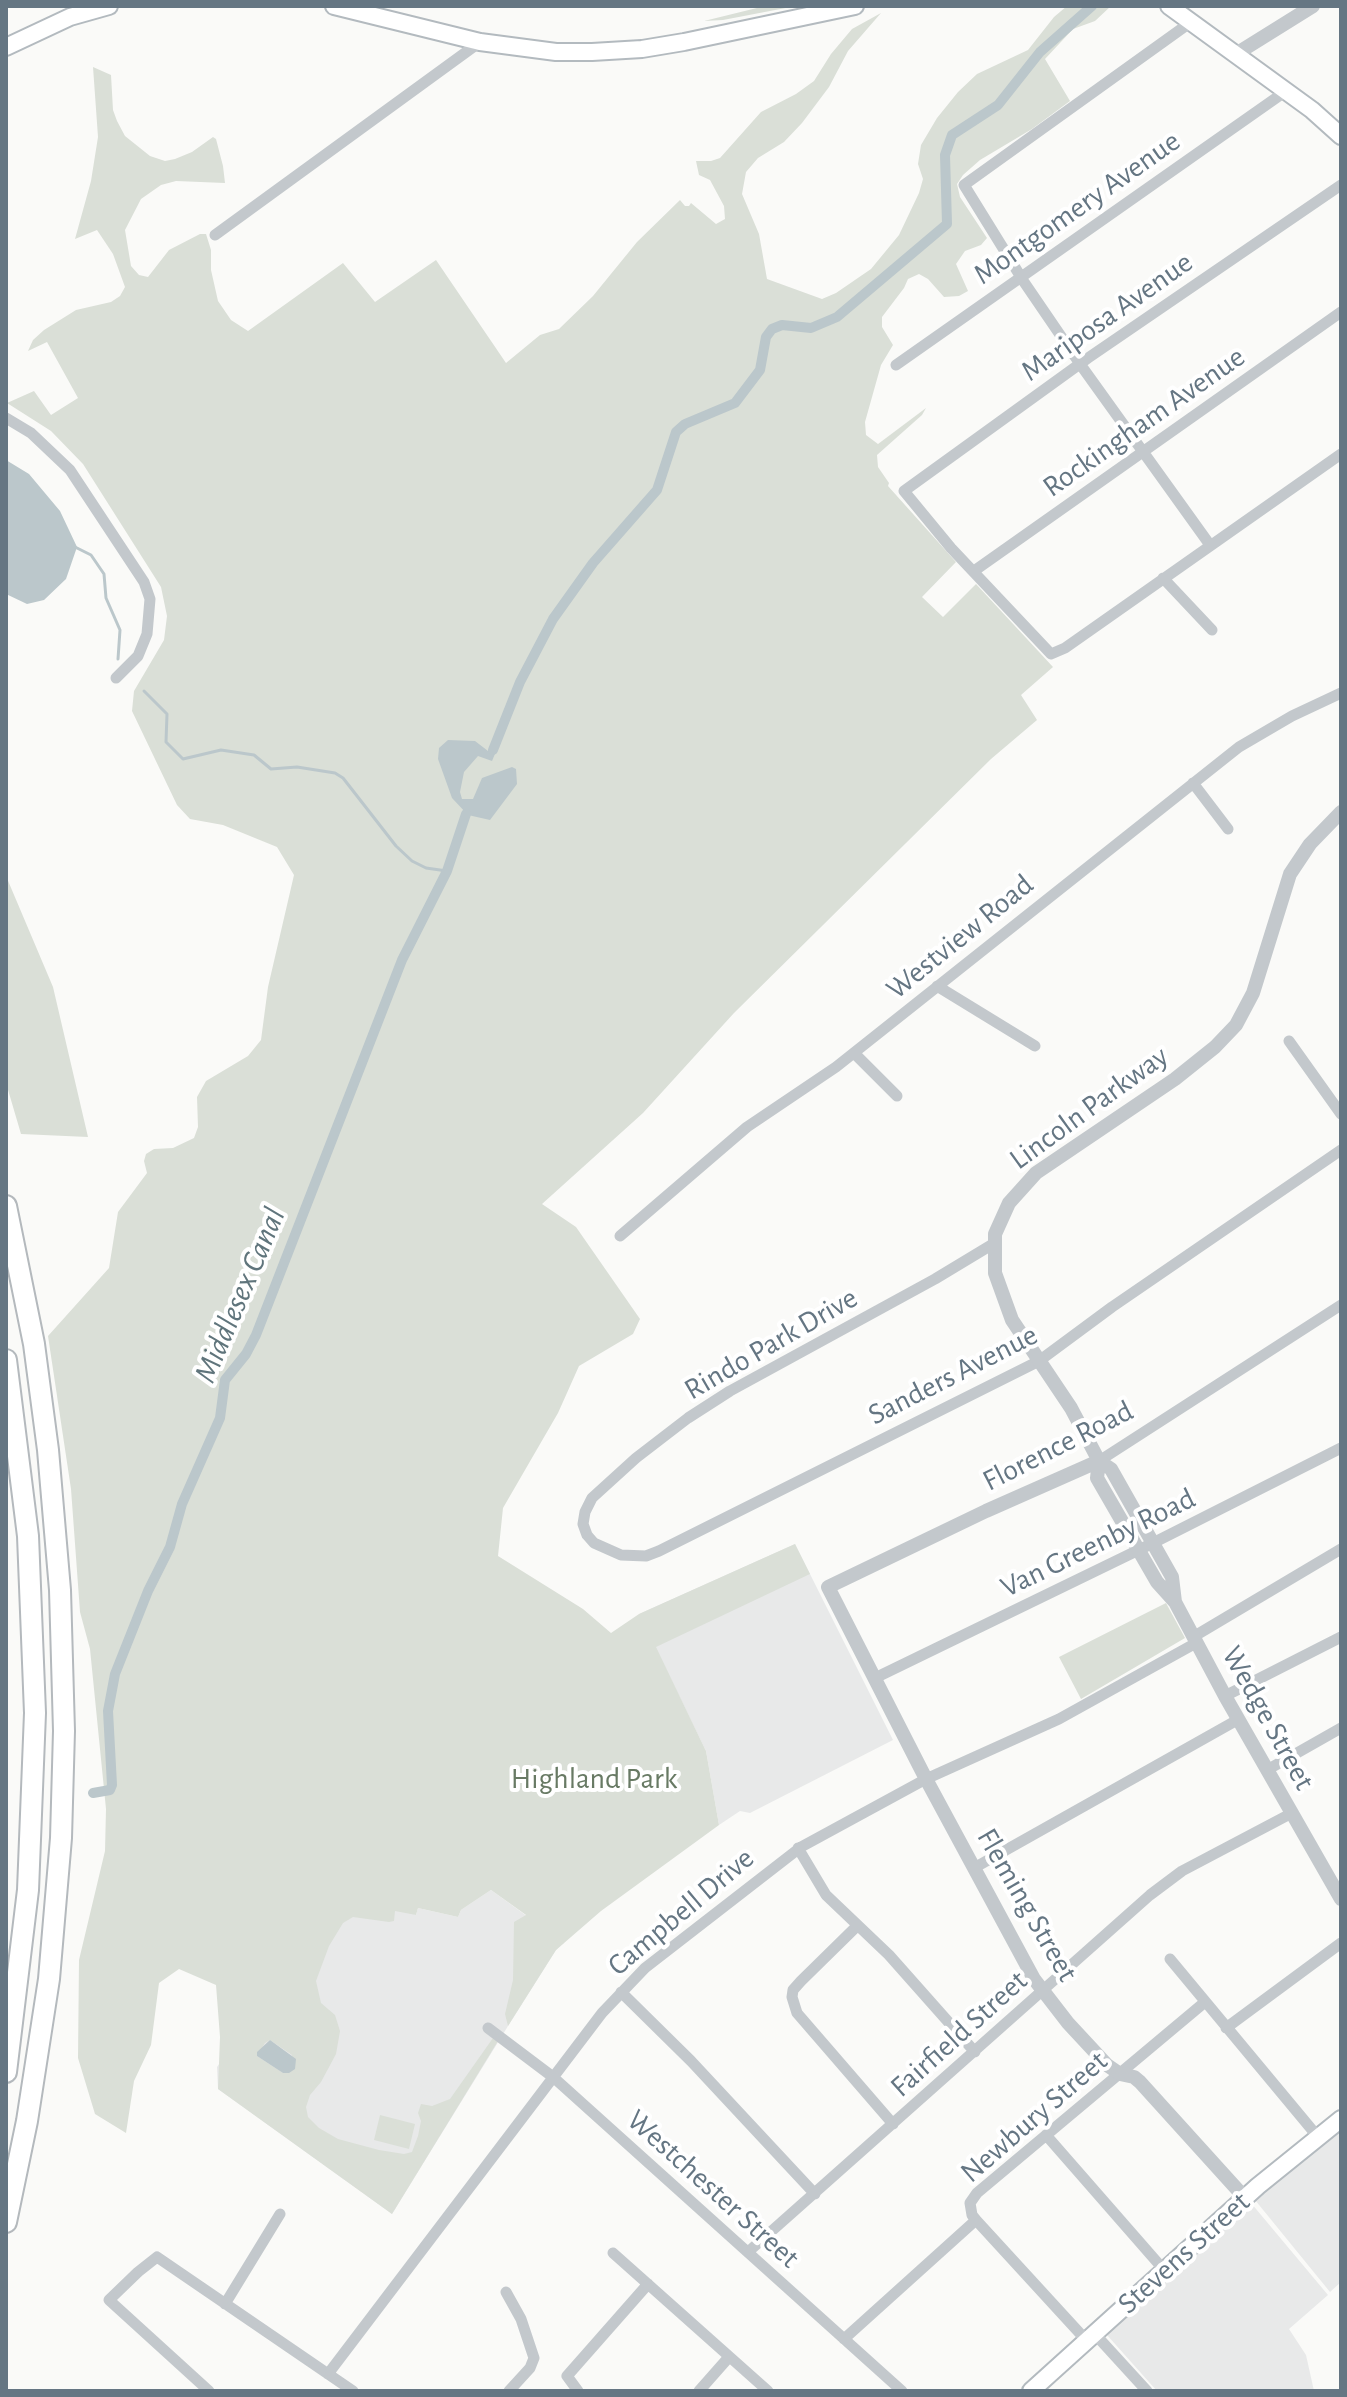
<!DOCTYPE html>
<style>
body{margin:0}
#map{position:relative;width:1347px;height:2397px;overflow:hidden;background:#fafaf8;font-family:"Alegreya Sans",sans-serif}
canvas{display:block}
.frame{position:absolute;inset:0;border:8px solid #657683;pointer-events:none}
</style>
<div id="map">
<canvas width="1347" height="2397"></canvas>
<div class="frame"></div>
</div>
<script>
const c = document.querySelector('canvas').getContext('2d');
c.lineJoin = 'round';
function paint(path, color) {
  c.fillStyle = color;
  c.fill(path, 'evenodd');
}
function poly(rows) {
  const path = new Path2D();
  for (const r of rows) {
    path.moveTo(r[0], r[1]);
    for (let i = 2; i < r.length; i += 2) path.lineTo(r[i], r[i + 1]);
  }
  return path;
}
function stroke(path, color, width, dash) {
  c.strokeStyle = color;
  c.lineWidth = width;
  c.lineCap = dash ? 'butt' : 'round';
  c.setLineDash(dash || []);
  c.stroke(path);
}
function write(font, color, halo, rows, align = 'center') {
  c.font = font + ' "Alegreya Sans",sans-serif';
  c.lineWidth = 8;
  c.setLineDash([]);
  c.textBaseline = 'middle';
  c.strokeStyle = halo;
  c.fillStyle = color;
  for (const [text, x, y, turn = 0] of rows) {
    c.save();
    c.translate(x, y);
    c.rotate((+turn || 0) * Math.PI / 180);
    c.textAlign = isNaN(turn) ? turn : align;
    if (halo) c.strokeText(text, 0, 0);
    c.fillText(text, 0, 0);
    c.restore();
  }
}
const built = poly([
 [795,1544,893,1740,750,1813,740,1811,719,1825,706,1751,639,1614],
 [346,1883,416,1915,418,1908,458,1917,461,1910,491,1890,564,1943,556,1950,508,2026,392,2214,218,2089,217,2067],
 [1341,2131,1341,2282,1330,2292,1255,2200],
 [1251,2203,1328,2295,1289,2329,1306,2355,1314,2391,1157,2391,1107,2335]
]);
const green = poly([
 [765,6,796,6,723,20,704,21],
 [1067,6,1111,6,1095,21,1073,29,1045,59,1070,101,1032,129,980,160,963,175,957,184,960,197,987,238,981,245,965,251,956,264,968,291,959,296,944,297,928,279,919,274,908,279,904,288,882,317,882,327,893,345,881,365,865,422,866,435,878,444,926,408,922,415,877,455,878,467,889,483,888,486,956,562,922,597,943,617,976,584,1053,667,1021,695,1037,720,991,759,734,1013,643,1113,542,1204,576,1227,640,1319,633,1334,579,1366,558,1413,503,1508,498,1556,583,1609,611,1633,639,1614,795,1544,810,1574,656,1647,706,1751,719,1825,601,1911,556,1950,508,2026,505,2014,513,1980,514,1922,526,1915,491,1890,461,1910,458,1917,418,1908,416,1915,395,1911,394,1921,389,1922,353,1917,343,1923,329,1946,316,1981,321,2003,335,2015,340,2031,336,2054,321,2082,310,2095,306,2107,308,2117,319,2128,338,2139,379,2150,404,2154,412,2152,418,2136,421,2121,418,2113,421,2104,432,2106,450,2099,493,2038,498,2041,392,2214,218,2089,220,2037,216,1985,179,1969,159,1983,151,2045,134,2081,126,2133,95,2114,78,2058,79,1960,105,1851,106,1809,90,1649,80,1612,71,1489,48,1336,109,1268,118,1212,147,1173,144,1161,146,1154,154,1149,173,1148,194,1138,198,1127,197,1097,206,1081,248,1056,261,1040,268,987,294,875,277,847,223,825,190,819,177,805,132,711,134,691,164,640,167,616,161,587,83,464,51,431,7,403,34,391,51,415,78,398,47,342,28,351,33,340,44,330,76,310,111,302,120,296,125,287,113,254,97,230,75,239,91,181,98,137,93,67,111,75,113,110,117,121,125,136,150,156,165,161,175,159,192,152,213,137,216,139,223,166,225,183,176,181,161,185,141,199,125,230,131,266,139,275,148,277,169,250,200,234,206,234,211,250,211,270,218,301,231,320,248,331,343,263,375,302,436,260,506,363,540,335,559,329,593,296,637,242,680,200,685,206,689,206,691,203,716,224,725,219,724,206,710,180,699,175,696,161,711,161,720,158,761,112,796,94,814,81,831,54,852,29,881,13,848,51,829,87,802,123,784,142,758,158,746,172,742,194,759,234,767,279,822,299,836,293,871,269,899,235,919,193,923,179,918,164,921,145,937,118,958,92,977,74,1028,50,1054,17],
 [270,2040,292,2055,283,2073,257,2056,265,2043],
 [6,876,53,987,88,1137,21,1134,6,1083],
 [1166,1603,1185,1638,1081,1699,1059,1657],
 [380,2115,415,2124,409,2149,374,2140]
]);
const water = poly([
 [6,460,29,474,60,511,77,547,66,579,44,600,27,604,6,594],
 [448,740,475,741,488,751,497,749,492,761,478,756,464,772,460,792,462,799,473,799,482,778,512,767,516,769,517,784,490,820,468,815,452,798,438,759,439,748],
 [270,2040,296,2059,295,2069,289,2073,283,2073,257,2056,257,2052]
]);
const stream = poly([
 [73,546,91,555,104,574,106,598,120,630,118,659],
 [144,691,167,714,166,742,183,759,221,750,254,755,271,769,297,767,335,773,343,778,396,846,412,861,426,868,447,871]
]);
const canal = poly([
 [493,750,520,682,553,619,593,563,657,490,676,432,685,424,735,403,760,370,766,337,772,329,782,325,811,328,837,317,947,224,945,155,952,135,998,105,1040,52,1092,6],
 [93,1793,110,1790,112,1785,108,1711,115,1674,148,1591,170,1547,182,1504,220,1418,225,1380,246,1354,256,1335,402,960,447,871,466,814]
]);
const minor = poly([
 [1191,22,964,185,1024,282,1080,364,1210,545],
 [1341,185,1088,358,904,491,951,548,1051,654,1065,648,1341,454],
 [215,235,480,42],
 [896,365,1286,91],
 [6,418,31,433,70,470,144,582,150,599,147,634,138,656,116,678],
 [974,571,1341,312],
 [1163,578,1212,630],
 [1193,783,1228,829],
 [937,986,1035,1046],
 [1289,1041,1341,1114],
 [854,1053,897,1096],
 [620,1236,747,1127,836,1067,1239,747,1292,716,1341,693],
 [993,1244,935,1279,730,1391,688,1418,636,1458,592,1498,585,1512,583,1524,587,1535,594,1543,621,1555,646,1556,659,1551,1039,1361,1112,1307,1341,1150],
 [1099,1461,1341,1305],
 [1193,1637,1341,1549],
 [875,1678,1153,1543,1341,1448],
 [1225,1696,1341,1637],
 [1267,1770,1341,1728],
 [798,1848,826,1895,889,1955,975,2052],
 [974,1868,1239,1719],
 [857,1926,801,1981,793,1990,792,1997,797,2013,893,2124],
 [1170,1959,1318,2137],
 [621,1992,691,2061,815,2194],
 [488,2028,553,2077,902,2391],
 [1226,2028,1341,1943],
 [1046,2135,1164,2270],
 [976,2220,1086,2340],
 [748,2252,1150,1895,1182,1871,1292,1813],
 [613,2253,768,2391],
 [506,2292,521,2319,534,2358,530,2368,509,2391],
 [225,2304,280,2214],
 [1094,2333,1147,2391],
 [844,2339,976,2220,972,2215,970,2203,977,2193,1205,2002],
 [328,2374,602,2013,645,1968,801,1847,926,1779,1059,1719,1196,1643],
 [209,2391,109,2300,138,2272,157,2257,353,2391],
 [578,2391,567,2376,648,2284],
 [699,2391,729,2357]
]);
const tertiary = poly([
 [1236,54,1313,6],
 [1099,1461,986,1511,828,1587,926,1779,1034,1979,1068,2023,1107,2065,1120,2074,1134,2077,1140,2082,1245,2198],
 [1099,1461,1097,1478,1157,1582,1175,1602,1225,1696,1341,1899],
 [1175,1602,1172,1577,1111,1469,1099,1461,1071,1408,1012,1320,995,1273,995,1234,1009,1203,1036,1173,1175,1079,1215,1047,1236,1025,1253,993,1290,874,1310,844,1341,812]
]);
const secondary = poly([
 [334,6,480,42,556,52,592,52,642,49,684,42,855,6],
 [1169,6,1312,110,1341,136],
 [6,47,70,17,109,6],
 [1031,2391,1258,2186,1341,2119]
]);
const motorway = poly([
 [6,1206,34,1344,48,1450,60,1590,64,1731,61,1838,49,1979,27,2121,6,2222],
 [6,1360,28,1536,35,1713,28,1890,6,2072]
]);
const streetNames = [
 ["Montgomery Avenue",1077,208,-35],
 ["Mariposa Avenue",1107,317,-35],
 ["Rockingham Avenue",1144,422,-35],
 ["Westview Road",960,937,-39],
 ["Lincoln Parkway",1089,1108,-36],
 ["Rindo Park Drive",771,1344,-30],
 ["Sanders Avenue",953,1375,-27],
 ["Florence Road",1058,1446,-27],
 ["Van Greenby Road",1098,1543,-26],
 ["Wedge Street",1268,1718,61],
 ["Fleming Street",1027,1905,60],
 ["Campbell Drive",681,1912,-40],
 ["Fairfield Street",959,2034,-42],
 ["Newbury Street",1034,2117,-41],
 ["Westchester Street",713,2189,42],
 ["Stevens Street",1184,2253,-42]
];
const parkNames = [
 ["Highland Park",594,1779]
];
const waterNames = [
 ["Middlesex Canal",240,1295,-67]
];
paint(built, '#e8e9e9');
paint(green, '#dadfd7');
paint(water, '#bbc7cb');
stroke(stream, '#bbc7cb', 3);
stroke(canal, '#bbc7cb', 10);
stroke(secondary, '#b3babf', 20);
stroke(motorway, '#b4b9bd', 24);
stroke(minor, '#c3c8cc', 11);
stroke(tertiary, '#c3c8cc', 14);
stroke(secondary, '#fff', 16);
stroke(motorway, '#fff', 20);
write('30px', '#657683', '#fff', streetNames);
write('30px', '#687a64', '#fff', parkNames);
write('italic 32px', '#60757c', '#fff', waterNames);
</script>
